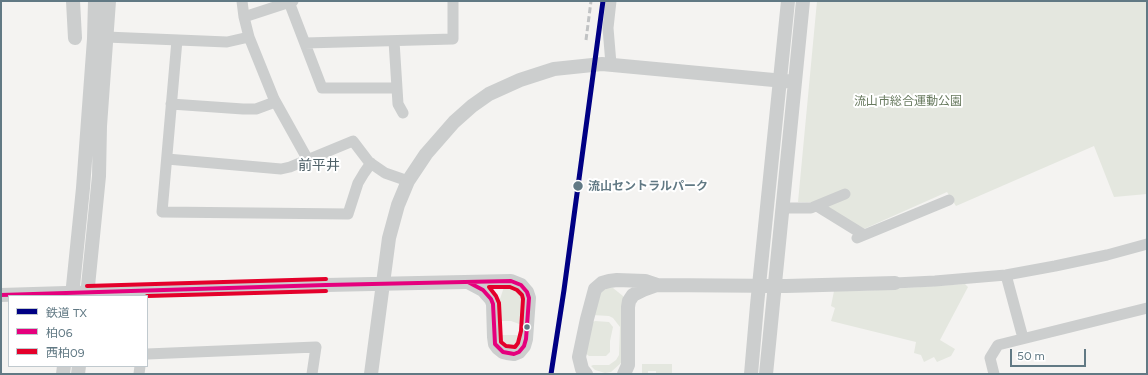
<!DOCTYPE html>
<meta charset="utf-8">
<style>
body{margin:0}
#map{position:relative;width:1148px;height:375px;overflow:hidden;background:#f4f3f1;font-family:Figtree,"Noto Sans JP",sans-serif}
canvas{display:block}
.frame{position:absolute;inset:0;border:2px solid #617984;pointer-events:none}
.legend{position:absolute;left:8px;top:295px;width:140px;height:72px;box-sizing:border-box;background:#fff;border:1px solid #c0c9ce;margin:0;padding:5px 7px;list-style:none;font-size:12px;color:#617984}
.legend li{display:flex;align-items:center;gap:8px;height:20px}
.legend b{width:20px;border:1px solid #c0c9ce}
.scale{position:absolute;left:1010px;top:349px;width:76px;height:18px;box-sizing:border-box;border:2px solid #617984;border-top:0;padding-left:5px;font-size:12px;line-height:14px;white-space:nowrap;color:#617984;-webkit-text-stroke:3px #fff;paint-order:stroke}
</style>
<div id="map">
<canvas width="1148" height="375"></canvas>
<div class="frame"></div>
<ul class="legend">
<li><b style="height:5px;background:#000084"></b>鉄道 TX</li>
<li><b style="height:5px;background:#e5007d"></b>柏06</li>
<li><b style="height:5px;background:#e4002b"></b>西柏09</li>
</ul>
<div class="scale">50 m</div>
</div>
<script>
const c = document.querySelector('canvas').getContext('2d');
c.lineJoin = 'round';
function paint(path, color) {
  c.fillStyle = color;
  c.fill(path, 'evenodd');
}
function poly(rows) {
  const path = new Path2D();
  for (const r of rows) {
    path.moveTo(r[0], r[1]);
    for (let i = 2; i < r.length; i += 2) path.lineTo(r[i], r[i + 1]);
  }
  return path;
}
function stroke(path, color, width, dash) {
  c.strokeStyle = color;
  c.lineWidth = width;
  c.lineCap = dash ? 'butt' : 'round';
  c.setLineDash(dash || []);
  c.stroke(path);
}
function write(font, color, halo, rows, align = 'center') {
  c.font = font + ' Figtree,"Noto Sans JP",sans-serif';
  c.lineWidth = 4;
  c.setLineDash([]);
  c.textBaseline = 'middle';
  c.strokeStyle = halo;
  c.fillStyle = color;
  for (const [text, x, y, turn = 0] of rows) {
    c.save();
    c.translate(x, y);
    c.rotate((+turn || 0) * Math.PI / 180);
    c.textAlign = isNaN(turn) ? turn : align;
    if (halo) c.strokeText(text, 0, 0);
    c.fillText(text, 0, 0);
    c.restore();
  }
}
const green = poly([
 [817,1,1147,1,1147,194,1114,197,1094,146,956,206,947,192,864,229,829,210,828,203,798,202],
 [965,284,968,287,940,340,955,349,951,356,937,362,934,357,924,362,921,355,914,353,916,342,831,321,835,308,831,306,834,291,862,291],
 [504,287,517,290,520,294,523,307,522,325,511,321,499,321,499,302],
 [609,287,613,288,623,296,623,351,621,363,611,372,605,373,595,370,591,366,593,365,609,365,616,360,619,355,620,327,613,318,609,316,592,315,599,294,604,290],
 [595,321,609,322,613,327,610,341,610,352,606,356,589,356,585,353,593,322],
 [499,335,516,335,521,337,515,346,513,347,508,346,505,344],
 [642,364,672,364,672,374,656,374,656,371,648,371,648,374,642,374]
]);
const minor = poly([
 [242,1,244,17],
 [293,1,244,17,249,37,274,99,308,160],
 [611,1,608,28,611,64],
 [289,2,322,88,397,88],
 [106,37,227,42,249,37],
 [177,40,162,212,348,214,358,183,364,173,371,163],
 [394,41,398,104,403,113],
 [305,43,453,39,453,1],
 [171,104,243,109,256,109,275,102],
 [167,159,281,169,290,167,353,141,369,162,385,173,408,181],
 [817,206,864,235],
 [782,208,811,208,845,194],
 [857,238,949,200],
 [1006,275,1023,338],
 [895,283,935,281,1006,275,1055,266,1107,255,1147,244],
 [147,354,316,347,312,374],
 [139,374,140,366],
 [994,374,990,358,998,345,1147,308]
]);
const tertiary = poly([
 [73,1,75,38],
 [1,295,326,285,511,281,521,285,527,292,529,298,526,339,524,346,519,352,514,354,507,353,503,352,498,348,495,344,494,337,493,304,491,299,483,290,468,282],
 [72,296,83,188,94,39,95,1],
 [87,296,99,176,100,126,109,1],
 [63,374,64,366],
 [78,374,79,366],
 [371,374,389,238,398,205,408,181,426,154,454,122,472,106,489,94,520,80,554,69,602,64,795,82],
 [586,374,582,369,579,357,587,319,595,289,602,283,609,281,617,280,645,281,657,285],
 [624,374,628,365,628,307,629,301,633,295,643,290,657,285,786,286,895,283],
 [751,374,757,305,788,1],
 [766,374,803,1]
]);
const rail = poly([
 [586,40,591,1]
]);
const bus1 = poly([
 [1,295,326,285,511,281,521,285,527,292,529,298,526,339,524,346,519,352,514,354,503,352,495,344,493,304,491,299,483,290,468,282]
]);
const bus2 = poly([
 [87,286,326,279],
 [489,287,510,287,517,290,522,295,523,299,521,331,518,343,515,347,506,346,501,342,499,303,496,296,489,287],
 [147,296,326,291]
]);
const rail1 = poly([
 [551,374,564,290,603,1]
]);
const markers = [
 [578,186,5.5,"#617984"],
 [527,327,3.5,"#617984"]
];
const parkNames = [
 ["流山市総合運動公園",908,101]
];
const stopNames = [
 ["流山セントラルパーク",588,186]
];
const quarterNames = [
 ["前平井",319,166]
];
paint(green, '#e4e7df');
stroke(minor, '#cccece', 11);
stroke(tertiary, '#cccece', 14);
stroke(rail, '#c1c3c4', 3, [6, 3]);
stroke(bus1, '#e5007d', 4);
stroke(bus2, '#e4002b', 4);
stroke(rail1, '#000084', 5);
for (const [x, y, r, color] of markers) {
  const dot = new Path2D();
  dot.arc(x, y, r, 0, 2 * Math.PI);
  c.fillStyle = color;
  c.fill(dot);
  stroke(dot, '#fff', 1.5);
}
write('12px', '#697b60', '#fff', parkNames);
write('bold 12px', '#617984', '#fff', stopNames, 'left');
write('14px', '#4f6168', '#fff', quarterNames);
</script>
